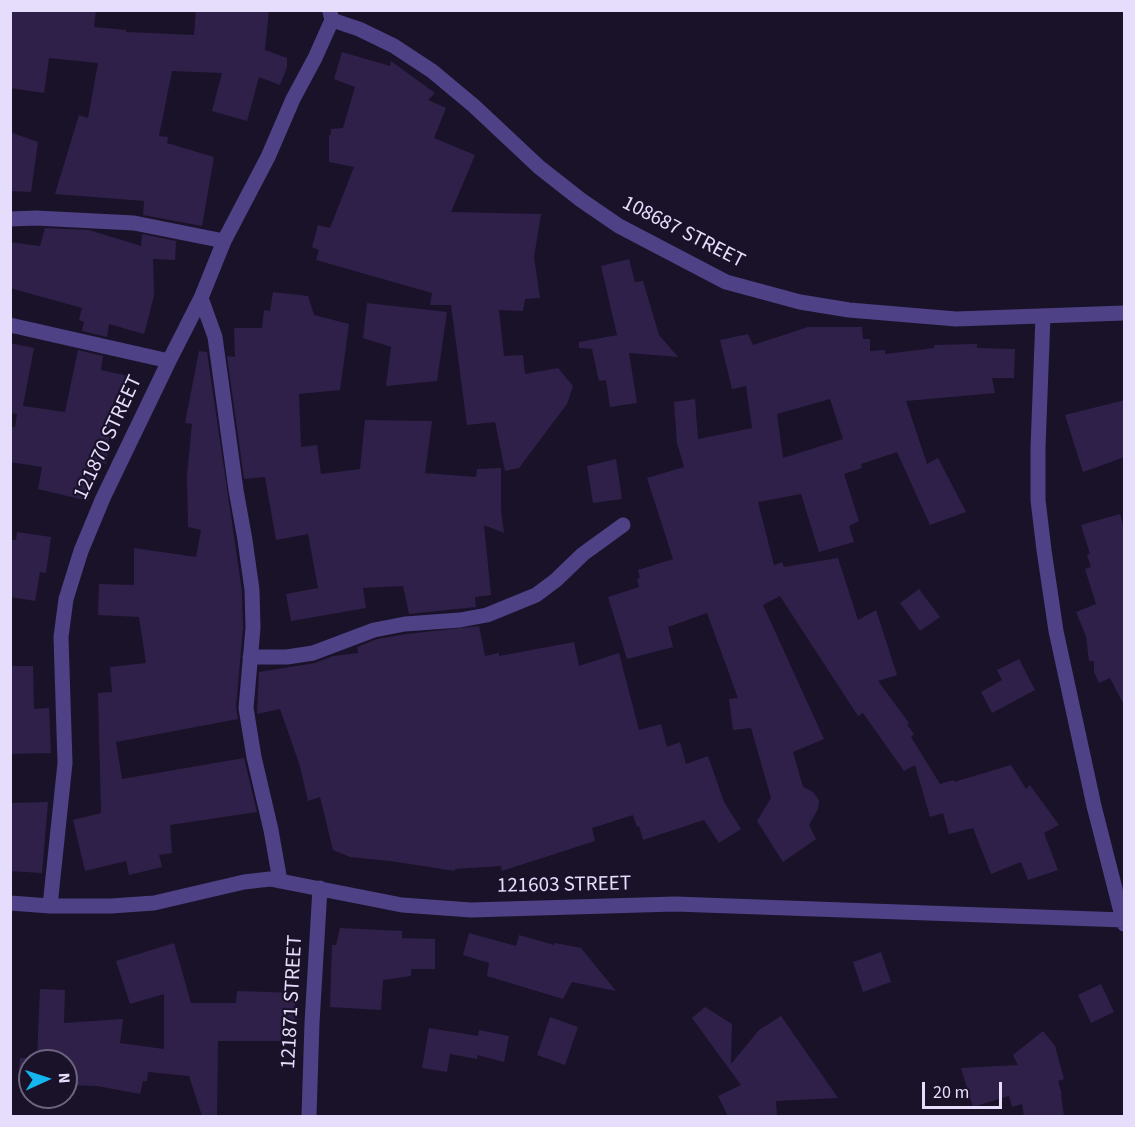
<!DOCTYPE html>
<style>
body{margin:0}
#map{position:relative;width:1135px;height:1127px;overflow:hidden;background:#1a1229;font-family:"Source Sans 3",sans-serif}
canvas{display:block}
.frame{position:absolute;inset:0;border:12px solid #e6ddfd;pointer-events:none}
.north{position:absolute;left:18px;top:1049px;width:60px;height:60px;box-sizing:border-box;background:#1a1229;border:2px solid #6c637e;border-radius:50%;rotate:87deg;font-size:16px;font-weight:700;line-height:24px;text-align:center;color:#e6ddfd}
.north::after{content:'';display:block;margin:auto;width:21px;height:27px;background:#15b6f0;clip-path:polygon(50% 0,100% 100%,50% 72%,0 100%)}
.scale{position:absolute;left:922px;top:1082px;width:80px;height:27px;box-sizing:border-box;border:3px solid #e6ddfd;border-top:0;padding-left:8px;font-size:18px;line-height:21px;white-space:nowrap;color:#e6ddfd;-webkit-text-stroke:4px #1a1229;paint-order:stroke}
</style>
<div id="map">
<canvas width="1135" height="1127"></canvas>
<div class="frame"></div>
<div class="north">N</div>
<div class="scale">20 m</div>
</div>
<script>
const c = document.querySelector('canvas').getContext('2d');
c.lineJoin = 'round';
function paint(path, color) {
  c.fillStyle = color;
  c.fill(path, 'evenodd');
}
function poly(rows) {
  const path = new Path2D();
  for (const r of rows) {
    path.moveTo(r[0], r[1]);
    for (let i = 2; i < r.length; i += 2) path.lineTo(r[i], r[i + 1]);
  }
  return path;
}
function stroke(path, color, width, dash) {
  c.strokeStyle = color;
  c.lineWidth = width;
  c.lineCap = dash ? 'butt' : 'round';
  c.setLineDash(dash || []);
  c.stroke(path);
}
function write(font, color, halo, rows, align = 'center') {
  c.font = font + ' "Source Sans 3",sans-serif';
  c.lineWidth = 4.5;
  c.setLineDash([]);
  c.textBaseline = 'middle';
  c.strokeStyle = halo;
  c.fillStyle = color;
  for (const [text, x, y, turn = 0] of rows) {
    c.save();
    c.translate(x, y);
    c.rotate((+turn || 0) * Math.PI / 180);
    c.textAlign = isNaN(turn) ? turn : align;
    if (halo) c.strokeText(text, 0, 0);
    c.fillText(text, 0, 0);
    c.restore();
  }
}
const building = poly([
 [10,10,96,10,94,27,126,30,126,32,194,35,196,10,269,10,265,50,287,58,287,67,280,85,259,77,247,121,212,111,222,73,172,71,159,136,168,137,167,143,214,157,202,226,143,215,144,201,55,194,79,115,88,118,98,63,49,58,44,93,10,88],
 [342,52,390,66,391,61,435,93,428,100,446,108,434,138,475,155,451,212,541,214,534,257,540,298,525,299,523,311,499,310,504,356,523,355,525,374,558,368,573,386,567,404,519,468,505,471,495,422,467,425,451,305,430,305,432,293,316,260,319,250,312,247,318,225,330,228,354,167,329,162,329,135,331,135,331,129,343,128,355,87,334,79],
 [10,132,38,142,31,192,10,191],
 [45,228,89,230,141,246,142,234,176,241,175,260,153,259,154,296,144,334,109,324,107,337,82,331,84,322,79,320,82,308,10,288,10,242,40,246],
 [629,259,635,282,643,281,659,335,678,357,629,353,637,403,610,407,606,380,599,381,592,349,579,348,579,342,617,335,601,266],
 [273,292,308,296,314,315,349,324,340,390,299,394,301,447,317,445,321,474,360,469,365,420,432,421,425,473,476,477,477,469,501,468,501,511,504,533,484,525,491,595,475,597,476,607,409,614,403,586,363,588,366,608,291,621,286,594,318,588,308,534,276,540,265,477,244,479,227,356,235,357,234,328,262,328,264,310,270,311],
 [367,303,447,312,437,381,386,386,391,347,363,338],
 [808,327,862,327,863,339,870,339,870,351,885,350,885,354,934,348,934,345,977,344,977,348,1015,349,1014,378,992,378,995,393,906,401,927,464,938,458,966,512,930,525,897,452,861,464,862,468,844,474,859,521,849,526,854,542,819,552,801,494,758,502,774,565,782,562,784,567,838,558,858,620,876,610,897,675,878,681,909,723,907,724,914,734,911,737,940,784,953,780,954,782,1011,765,1026,789,1030,785,1059,825,1044,833,1058,870,1028,880,1021,862,991,874,973,828,949,834,943,813,930,817,915,765,904,771,863,713,858,716,780,596,763,605,824,739,793,752,803,787,813,792,819,800,818,809,809,825,816,839,783,862,757,821,771,798,751,728,733,730,729,699,738,698,707,613,668,627,673,647,627,659,608,597,639,587,637,579,640,578,638,570,673,559,647,478,684,467,677,443,674,402,695,399,698,439,752,428,746,386,732,389,720,340,748,334,753,345],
 [830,399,843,439,783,458,777,414],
 [10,343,34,348,23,406,65,412,78,350,103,356,101,370,128,376,122,403,114,401,106,464,97,460,88,501,38,489,42,467,10,462,10,427,15,427,17,414,10,413],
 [199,351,207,352,242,591,243,628,236,707,238,719,116,742,122,779,244,758,257,812,170,825,172,853,159,855,162,867,129,875,126,861,85,871,73,820,101,813,98,693,112,692,110,667,146,663,139,617,98,615,99,584,134,585,134,548,196,557,201,530,188,527,187,475,192,424,185,423],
 [1125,400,1125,457,1083,472,1065,415],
 [616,459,622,499,593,503,587,466],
 [1120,514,1125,532,1125,707,1110,678,1099,683,1094,672,1094,661,1089,661,1086,636,1076,612,1096,604,1085,569,1091,567,1087,555,1090,554,1081,525],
 [17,532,51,537,46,573,40,572,35,601,10,597,10,540,16,540],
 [919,589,940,617,920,631,900,603],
 [479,626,485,656,499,653,499,656,574,642,579,666,619,653,639,730,661,724,667,747,680,742,686,764,708,756,724,802,741,829,719,843,704,820,643,840,639,826,637,827,633,815,592,828,595,841,502,871,501,866,455,869,455,871,390,861,350,857,333,850,320,797,308,801,300,766,280,709,257,714,259,672,315,663,333,656,358,653,357,647,377,639,406,634],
 [1019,659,1035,690,992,713,981,692,1002,680,997,670],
 [10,666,33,666,34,709,49,708,51,753,10,754],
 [48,802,42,873,10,871,10,803],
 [340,928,402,931,402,938,435,939,435,969,411,969,411,976,383,980,381,1010,330,1007,332,945,336,945],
 [469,933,516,946,519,935,554,945,555,943,581,948,616,991,572,982,563,999,487,976,489,963,463,955],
 [174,943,191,1003,236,1003,237,991,295,993,295,1022,281,1022,281,1041,218,1041,217,1116,202,1116,189,1076,148,1072,147,1081,143,1081,140,1094,97,1086,66,1085,66,1061,30,1061,30,1083,18,1083,20,1058,37,1059,40,989,65,990,64,1023,123,1019,120,1043,164,1049,164,994,130,1004,116,961],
 [881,952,891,982,863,992,853,962],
 [1101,984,1114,1012,1091,1023,1078,995],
 [705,1007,732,1024,731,1064,759,1030,781,1016,838,1098,776,1101,777,1116,728,1116,718,1096,741,1085,692,1018],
 [550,1017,578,1027,565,1065,537,1055],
 [429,1028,478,1036,479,1030,509,1036,504,1062,477,1055,477,1059,450,1054,447,1072,422,1068],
 [1043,1031,1055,1046,1064,1079,1058,1081,1062,1094,1061,1095,1064,1116,1024,1116,1022,1104,1012,1107,1009,1096,973,1107,961,1068,1018,1065,1013,1055]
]);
const minor = poly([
 [330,12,332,20,359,29,394,46,432,71,474,106,539,167,581,200,619,226,726,282,800,302,849,310,956,319,1124,313],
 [10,219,36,218,134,223,224,241],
 [201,298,215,337,236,490,245,540,252,590,253,628,246,708,254,757,271,830,280,881],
 [1043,316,1038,448,1038,500,1044,550,1056,631,1094,806,1124,924],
 [10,325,169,361],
 [250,657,287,657,313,653,374,630,405,624,460,620,487,615,536,595,556,580,583,554,623,525],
 [10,903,50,906,111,906,154,903,244,882,270,879,402,905,471,910,675,904,1124,920],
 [50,906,65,763,61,637,66,599,81,551,103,498,169,361,201,298,224,241,268,157,293,99,315,58,332,20],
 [309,1116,312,1023,320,888]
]);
const streetNames = [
 ["108687 STREET",683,233,27],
 ["121870 STREET",109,438,-65],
 ["121603 STREET",564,886,-1],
 ["121871 STREET",293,1002,-87]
];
paint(building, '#2f2049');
stroke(minor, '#4e4185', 15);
write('21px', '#e6ddfd', '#1a1229', streetNames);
</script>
